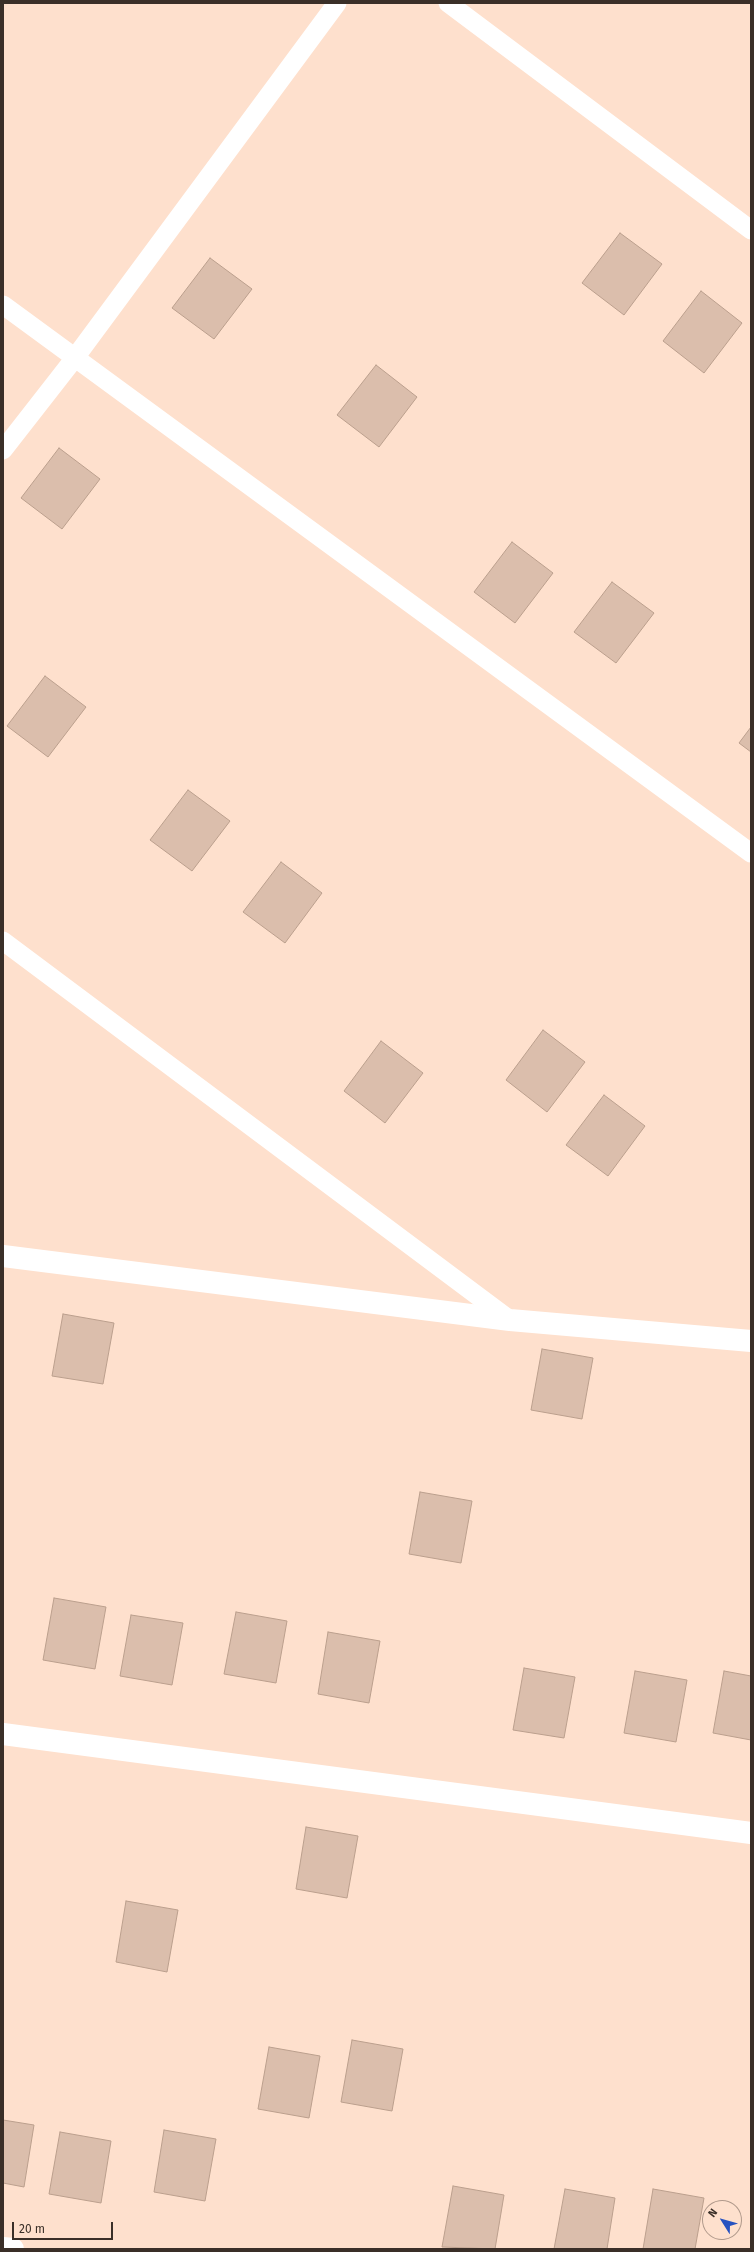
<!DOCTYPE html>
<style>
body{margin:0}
#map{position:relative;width:754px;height:2252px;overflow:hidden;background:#fee0cd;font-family:"Fira Sans",sans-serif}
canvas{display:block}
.frame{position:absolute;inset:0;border:4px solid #3a2f28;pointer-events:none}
.north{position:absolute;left:702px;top:2200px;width:40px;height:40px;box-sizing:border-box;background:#fee0cd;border:1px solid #b0998b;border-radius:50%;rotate:307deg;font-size:11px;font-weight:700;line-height:16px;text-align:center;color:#3a2f28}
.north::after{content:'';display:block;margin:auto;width:14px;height:18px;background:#2652c0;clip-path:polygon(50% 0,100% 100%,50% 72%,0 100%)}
.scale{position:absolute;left:12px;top:2222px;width:101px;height:18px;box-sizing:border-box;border:2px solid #3a2f28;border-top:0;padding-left:5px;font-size:12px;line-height:14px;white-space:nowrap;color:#3a2f28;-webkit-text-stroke:3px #fee0cd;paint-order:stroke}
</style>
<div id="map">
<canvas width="754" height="2252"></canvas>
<div class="frame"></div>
<div class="north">N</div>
<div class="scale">20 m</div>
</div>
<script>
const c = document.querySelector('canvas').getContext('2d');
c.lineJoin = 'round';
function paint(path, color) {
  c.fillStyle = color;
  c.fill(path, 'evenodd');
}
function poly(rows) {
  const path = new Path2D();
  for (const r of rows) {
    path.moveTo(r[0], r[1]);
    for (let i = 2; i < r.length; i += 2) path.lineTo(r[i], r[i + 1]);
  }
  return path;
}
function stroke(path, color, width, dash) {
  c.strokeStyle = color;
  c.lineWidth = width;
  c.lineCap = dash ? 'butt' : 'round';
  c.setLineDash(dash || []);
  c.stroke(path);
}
const building = poly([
 [620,233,662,264,624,315,582,283,620,233],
 [210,258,252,289,214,339,172,308,210,258],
 [701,291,742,323,704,373,663,341,701,291],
 [376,365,417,397,379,447,337,415,376,365],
 [59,448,100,479,62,529,21,498,59,448],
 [512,542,553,573,515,623,474,592,512,542],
 [612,582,654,613,616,663,574,632,612,582],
 [45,676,86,707,48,757,7,726,45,676],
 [751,727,751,752,739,743,751,727],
 [188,790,230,821,192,871,150,840,188,790],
 [281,862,322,893,285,943,243,912,281,862],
 [543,1030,585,1062,547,1112,506,1080,543,1030],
 [381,1041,423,1073,385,1123,344,1091,381,1041],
 [604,1095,645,1126,608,1176,566,1145,604,1095],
 [63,1314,114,1323,103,1384,52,1376,63,1314],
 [542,1349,593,1358,582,1419,531,1410,542,1349],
 [420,1492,472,1501,461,1563,409,1554,420,1492],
 [54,1598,106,1607,95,1669,43,1660,54,1598],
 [236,1612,287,1621,276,1683,224,1674,236,1612],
 [131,1615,183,1623,172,1685,120,1676,131,1615],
 [328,1632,380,1641,369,1703,318,1694,328,1632],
 [524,1668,575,1677,564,1738,513,1730,524,1668],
 [635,1671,687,1680,676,1742,624,1733,635,1671],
 [724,1671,751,1676,751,1740,713,1733,724,1671],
 [306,1827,358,1836,347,1898,296,1889,306,1827],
 [126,1901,178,1910,167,1972,116,1962,126,1901],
 [352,2040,403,2049,392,2111,341,2102,352,2040],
 [269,2047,320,2056,309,2118,258,2109,269,2047],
 [3,2120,34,2125,24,2187,3,2183,3,2120],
 [164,2130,216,2139,205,2201,154,2192,164,2130],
 [60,2132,111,2141,101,2203,49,2194,60,2132],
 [453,2186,504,2195,495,2249,442,2247,453,2186],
 [565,2189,615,2198,607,2249,554,2249,565,2189],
 [653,2189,704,2198,695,2249,643,2249,653,2189]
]);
const service = poly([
 [448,3,751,230],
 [3,305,751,853],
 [3,450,74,359,337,3],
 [3,941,510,1320]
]);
const minor = poly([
 [3,1256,510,1320,751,1341],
 [3,1734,751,1833],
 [3,2248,13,2249]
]);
paint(building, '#dbbeac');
stroke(building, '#bb9f8d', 1);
stroke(service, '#fff', 19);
stroke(minor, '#fff', 22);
</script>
